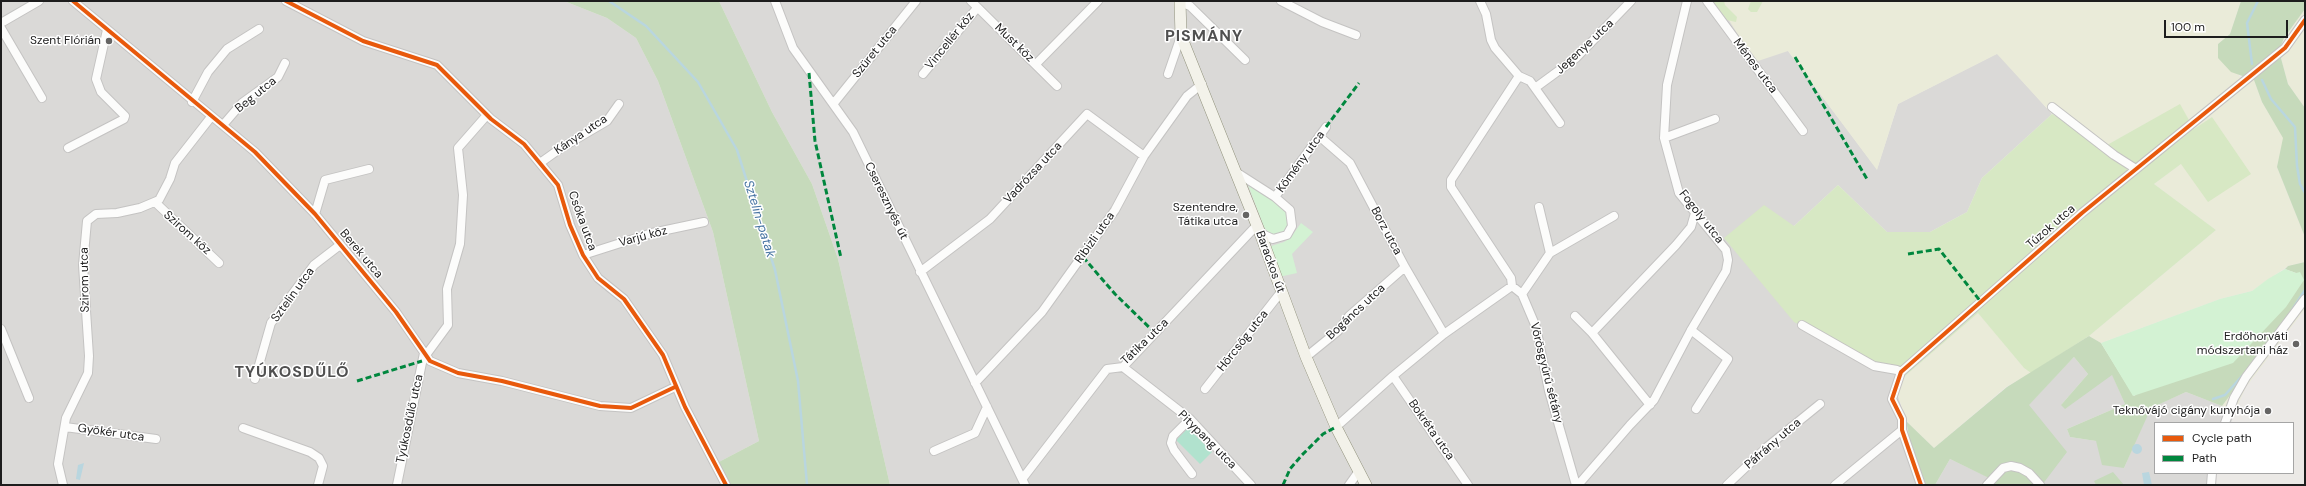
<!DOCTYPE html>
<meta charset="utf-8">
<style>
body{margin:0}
#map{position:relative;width:2306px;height:486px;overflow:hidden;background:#ebe9e6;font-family:"DM Sans",sans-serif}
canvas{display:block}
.frame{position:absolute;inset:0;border:2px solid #1d1d1d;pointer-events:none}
.legend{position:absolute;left:2154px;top:422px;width:140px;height:52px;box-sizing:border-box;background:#fff;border:1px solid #a5a5a5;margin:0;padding:5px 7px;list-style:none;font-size:12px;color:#1d1d1d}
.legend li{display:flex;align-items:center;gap:8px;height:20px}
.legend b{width:20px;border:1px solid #a5a5a5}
.scale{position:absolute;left:2164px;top:20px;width:124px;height:18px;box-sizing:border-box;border:2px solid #1d1d1d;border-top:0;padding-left:5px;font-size:12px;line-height:14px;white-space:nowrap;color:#1d1d1d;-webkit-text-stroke:3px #fff;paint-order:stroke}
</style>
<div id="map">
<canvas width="2306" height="486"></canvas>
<div class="frame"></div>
<ul class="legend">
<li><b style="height:5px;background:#e8590c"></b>Cycle path</li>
<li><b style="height:5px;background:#00873e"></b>Path</li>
</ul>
<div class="scale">100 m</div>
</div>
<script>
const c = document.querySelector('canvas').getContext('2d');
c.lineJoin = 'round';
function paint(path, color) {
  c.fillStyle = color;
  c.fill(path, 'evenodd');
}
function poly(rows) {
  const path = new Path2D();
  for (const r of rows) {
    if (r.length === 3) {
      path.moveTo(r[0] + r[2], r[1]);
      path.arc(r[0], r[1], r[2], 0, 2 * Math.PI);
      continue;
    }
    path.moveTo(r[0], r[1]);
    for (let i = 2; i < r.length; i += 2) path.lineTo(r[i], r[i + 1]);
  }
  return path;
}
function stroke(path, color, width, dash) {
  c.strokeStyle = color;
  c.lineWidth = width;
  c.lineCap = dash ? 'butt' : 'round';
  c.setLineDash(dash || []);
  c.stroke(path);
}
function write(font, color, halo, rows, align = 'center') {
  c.font = font + ' "DM Sans",sans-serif';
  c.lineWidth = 3;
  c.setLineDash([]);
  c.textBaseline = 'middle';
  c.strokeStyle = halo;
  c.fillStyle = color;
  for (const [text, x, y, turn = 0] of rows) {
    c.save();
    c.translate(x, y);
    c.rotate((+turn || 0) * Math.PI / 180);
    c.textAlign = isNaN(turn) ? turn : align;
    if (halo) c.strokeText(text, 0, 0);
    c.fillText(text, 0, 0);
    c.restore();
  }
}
const residential = poly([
 [1,1,564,1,607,18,636,38,658,81,713,232,759,441,715,464,726,485,1,485],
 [719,1,1717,1,1788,51,1877,169,1898,104,1998,53,2052,114,1982,178,1967,212,1930,232,1887,232,1838,185,1794,226,1873,366,1905,376,1897,393,1906,421,1919,485,890,485,838,259,812,184,772,112],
 [2074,357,2088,374,2061,405,2112,374,2125,404,2067,429,2070,437,2096,441,2124,468,2150,408,2186,392,2235,411,2231,423,2155,423,2155,473,2216,473,2216,485,2042,485,2028,405],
 [1950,459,1994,480,1991,485,1935,485]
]);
const farmland = poly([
 [1717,1,2241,1,2230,34,2218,44,2240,77,2254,80,2262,102,2284,139,2277,167,2305,237,2305,262,2288,266,2252,291,2220,299,2101,343,2089,336,2216,230,2154,184,2181,164,2212,117,2194,130,2180,105,2107,145,2052,114,1997,54,1898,104,1877,170,1788,51,1755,62],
 [2305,9,2305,108,2288,84,2279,51,2284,38],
 [2305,295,2305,309,2246,387,2235,411,2222,406],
 [1978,312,2024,368,2031,373,2006,387,1934,448,1906,421,1897,392,1905,376]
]);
const grass = poly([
 [1712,1,1724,1,1725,5,1737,17,1736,22,1727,20],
 [1751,1,1763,1,1757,12,1751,12,1748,9],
 [2180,104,2194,129,2212,117,2251,174,2208,202,2181,164,2154,184,2216,230,2089,336,2031,373,2024,368,1978,313,1905,376,1873,366,1794,322,1724,238,1764,205,1794,226,1838,185,1887,232,1930,232,1967,212,1982,178,2052,114,2107,145]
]);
const forest = poly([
 [564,1,719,1,772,112,812,184,838,259,890,485,726,485,715,464,759,441,713,232,658,81,636,38,607,18],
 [2241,1,2305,1,2305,9,2284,38,2279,51,2288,84,2305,108,2305,237,2277,167,2283,138,2262,102,2254,80,2231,72,2218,58,2218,44,2230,34],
 [2305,262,2305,295,2222,406,2186,392,2151,408,2124,468,2102,465,2096,441,2070,437,2067,429,2125,404,2112,375,2065,409,2061,405,2088,374,2074,357,2029,405,2067,452,2042,485,1991,485,1993,480,1950,459,1935,485,1919,485,1906,421,1934,448,2007,387,2089,336,2101,343,2134,396,2296,273,2285,269,2288,266],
 [2113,472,2124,485,2096,485,2094,481]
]);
const park = poly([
 [1247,182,1278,202,1288,212,1288,228,1283,233,1276,235,1268,232,1264,227],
 [1301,223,1313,232,1292,254,1297,273,1279,277,1268,247,1284,242,1291,237],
 [2285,269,2296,273,2300,272,2304,280,2286,307,2233,363,2133,396,2101,343,2220,299,2252,291,2268,279]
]);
const pitch = poly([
 [1188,428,1212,452,1200,464,1176,440]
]);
const water = poly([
 [2137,449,5],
 [84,463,80,480,76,479,78,465],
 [2149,472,2152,485,2144,485,2142,473]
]);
const stream = poly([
 [609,1,646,26,698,82,737,150,775,270,798,381,807,485],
 [2252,64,2247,23,2258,1],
 [2262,80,2271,99,2295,127,2297,166,2300,184,2305,193],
 [2292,310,2305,290],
 [2213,399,2225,395,2242,376]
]);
const street = poly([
 [73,1,255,152,315,214,396,312,430,361,458,373,502,381,600,406,631,408,675,387],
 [286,1,363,41,437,65,491,119,524,144,558,185,570,225,583,255,598,278,624,299,663,355,685,407,726,485],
 [775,1,793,48,853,132,1025,485],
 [971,1,1057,86],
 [1281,1,1322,22,1356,35],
 [1480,1,1486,14,1491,40,1495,48,1519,76,1530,81,1560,123],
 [1707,1,1803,131],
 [1180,2,1190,6,1245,60],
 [1,23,39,1],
 [1,28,42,98],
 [1036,64,1098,1],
 [923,74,977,8],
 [1168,74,1181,36],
 [1519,76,1451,180,1451,187,1511,278,1512,286,1522,294,1536,327,1549,391,1576,485],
 [1535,88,1576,58,1631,1],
 [192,102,208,72,227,49,259,29],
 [834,103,916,1],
 [2052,107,2114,155,2136,169],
 [223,125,242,103,278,77,285,63],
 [1319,136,1350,163,1405,267,1444,334,1512,286],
 [1664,138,1715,119],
 [68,148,124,119,125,116,101,92,96,79,107,30],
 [540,163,561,148,607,121,619,104],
 [1236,172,1275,197,1290,210,1292,226,1287,235,1273,239,1260,233],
 [1275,197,1326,127],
 [155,202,219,263],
 [315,214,325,180,369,169],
 [1550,253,1614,216],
 [583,255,652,233,704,222],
 [920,272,990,219,1087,114,1144,156],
 [1522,294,1550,253,1539,207],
 [1575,316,1592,333,1650,405],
 [1802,325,1874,366,1897,370,1901,372],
 [1,329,29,398],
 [1691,330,1728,359,1696,409],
 [1592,333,1676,245,1691,227,1695,213],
 [426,355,448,325,447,289,460,244,463,195,458,148,487,115],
 [1306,357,1338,331,1349,316,1405,267],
 [1123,367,1190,419,1251,485],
 [1393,376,1468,485],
 [255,379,271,323,314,265,340,245],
 [975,383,1042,312,1115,210,1144,156,1187,96,1202,84],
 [1205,389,1281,292],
 [1190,419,1173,436,1171,443,1174,450,1192,474],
 [2225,423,2234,398,2246,377,2305,299],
 [65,427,156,439],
 [1336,427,1393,376,1444,334],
 [243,428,310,452,319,458,323,466,318,485],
 [934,451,975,433,987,407],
 [1023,478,1107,369,1123,367,1257,225],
 [63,485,58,464,66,418,88,373,89,356,83,265,87,221,96,214,117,213,140,208,159,200,170,179,175,163,211,117],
 [397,485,424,353],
 [1349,485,1359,471],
 [1578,485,1630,425,1654,400,1691,330,1726,271,1728,260,1726,250,1679,193,1664,138,1667,85,1687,1],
 [1727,485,1767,447,1820,404],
 [1835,485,1902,430],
 [1921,485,1902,430,1902,419,1892,399,1901,372,2082,213,2285,48,2305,20],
 [1987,485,2003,468,2011,466,2020,468,2029,473,2040,485],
 [2211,485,2212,473]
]);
const secondary = poly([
 [1180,1,1181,36,1260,233,1306,357,1336,427,1366,485]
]);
const quiet = poly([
 [1795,57,1867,179],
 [809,73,815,141,841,258],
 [1326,127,1359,83],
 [1908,254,1939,249,1981,302],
 [1083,257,1115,294,1155,333],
 [357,381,422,361],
 [1283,485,1290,469,1302,455,1323,434,1336,427]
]);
const cycleway = poly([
 [73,1,255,152,315,214,396,312,430,361,458,373,502,381,600,406,631,408,675,387],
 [286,1,363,41,437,65,491,119,524,144,558,185,570,225,583,255,598,278,624,299,663,355,685,407,726,485],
 [1921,485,1902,430,1902,419,1892,399,1901,372,2082,213,2285,48,2305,20]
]);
const markers = [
 [109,41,4,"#656463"],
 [1246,215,4,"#656463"],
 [2296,344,4,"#656463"],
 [2268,411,4,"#656463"]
];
const poiNames = [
 ["Szent Flórián",101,41],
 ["Szentendre,",1238,208],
 ["Tátika utca",1238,222],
 ["Erdőhorváti",2288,337],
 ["módszertani ház",2288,351],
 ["Teknővájó cigány kunyhója",2260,411]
];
const streetNames = [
 ["Vincellér köz",950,41,-51],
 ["Must köz",1014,43,44],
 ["Jegenye utca",1585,47,-43],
 ["Szüret utca",875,52,-51],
 ["Ménes utca",1755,66,53],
 ["Beg utca",256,95,-39],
 ["Kánya utca",581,135,-34],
 ["Kömény utca",1301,162,-54],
 ["Vadrózsa utca",1033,173,-47],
 ["Cseresznyés út",886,201,64],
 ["Fogoly utca",1701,217,52],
 ["Csóka utca",582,221,70],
 ["Túzok utca",2051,227,-41],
 ["Borz utca",1386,231,62],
 ["Szirom köz",187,233,42],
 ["Varjú köz",643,237,-15],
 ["Ribizli utca",1095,238,-55],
 ["Berek utca",361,254,50],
 ["Barackos út",1270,262,70],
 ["Szirom utca",85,280,-91],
 ["Sztelin utca",293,295,-54],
 ["Bogáncs utca",1356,312,-43],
 ["Hörcsög utca",1243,341,-52],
 ["Tátika utca",1145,342,-44],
 ["Vörösgyűrű sétány",1546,373,76],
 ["Tyúkosdűlő utca",410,419,-78],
 ["Bokréta utca",1431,430,55],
 ["Gyökér utca",111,433,8],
 ["Pitypang utca",1207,440,45],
 ["Páfrány utca",1773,444,-41]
];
const waterNames = [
 ["Sztelin-patak",759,219,73]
];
const districtNames = [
 ["PISMÁNY",1204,37],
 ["TYÚKOSDŰLŐ",292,373]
];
paint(residential, '#dad9d7');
paint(farmland, '#eaebd9');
paint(grass, '#d7e8c4');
paint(forest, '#c6dabb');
paint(park, '#d3f2d3');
paint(pitch, '#b1e2ce');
paint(water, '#b9d6df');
stroke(stream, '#b9d6df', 2.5);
stroke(street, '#c4c3c2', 10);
stroke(secondary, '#93947e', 12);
stroke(street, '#fcfcfb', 8);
stroke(secondary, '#f3f2ea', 11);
stroke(quiet, '#00873e', 3, [6, 3]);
stroke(cycleway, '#e8590c', 4);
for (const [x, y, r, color] of markers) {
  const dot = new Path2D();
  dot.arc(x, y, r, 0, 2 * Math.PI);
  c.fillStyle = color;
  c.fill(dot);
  stroke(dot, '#fff', 1.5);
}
write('12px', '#1d1d1d', '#fff', poiNames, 'right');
write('12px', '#1d1d1d', '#fff', streetNames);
write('italic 13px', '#4875a3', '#fff', waterNames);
c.letterSpacing = '1px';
write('bold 16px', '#505050', '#fff', districtNames);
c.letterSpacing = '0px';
</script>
